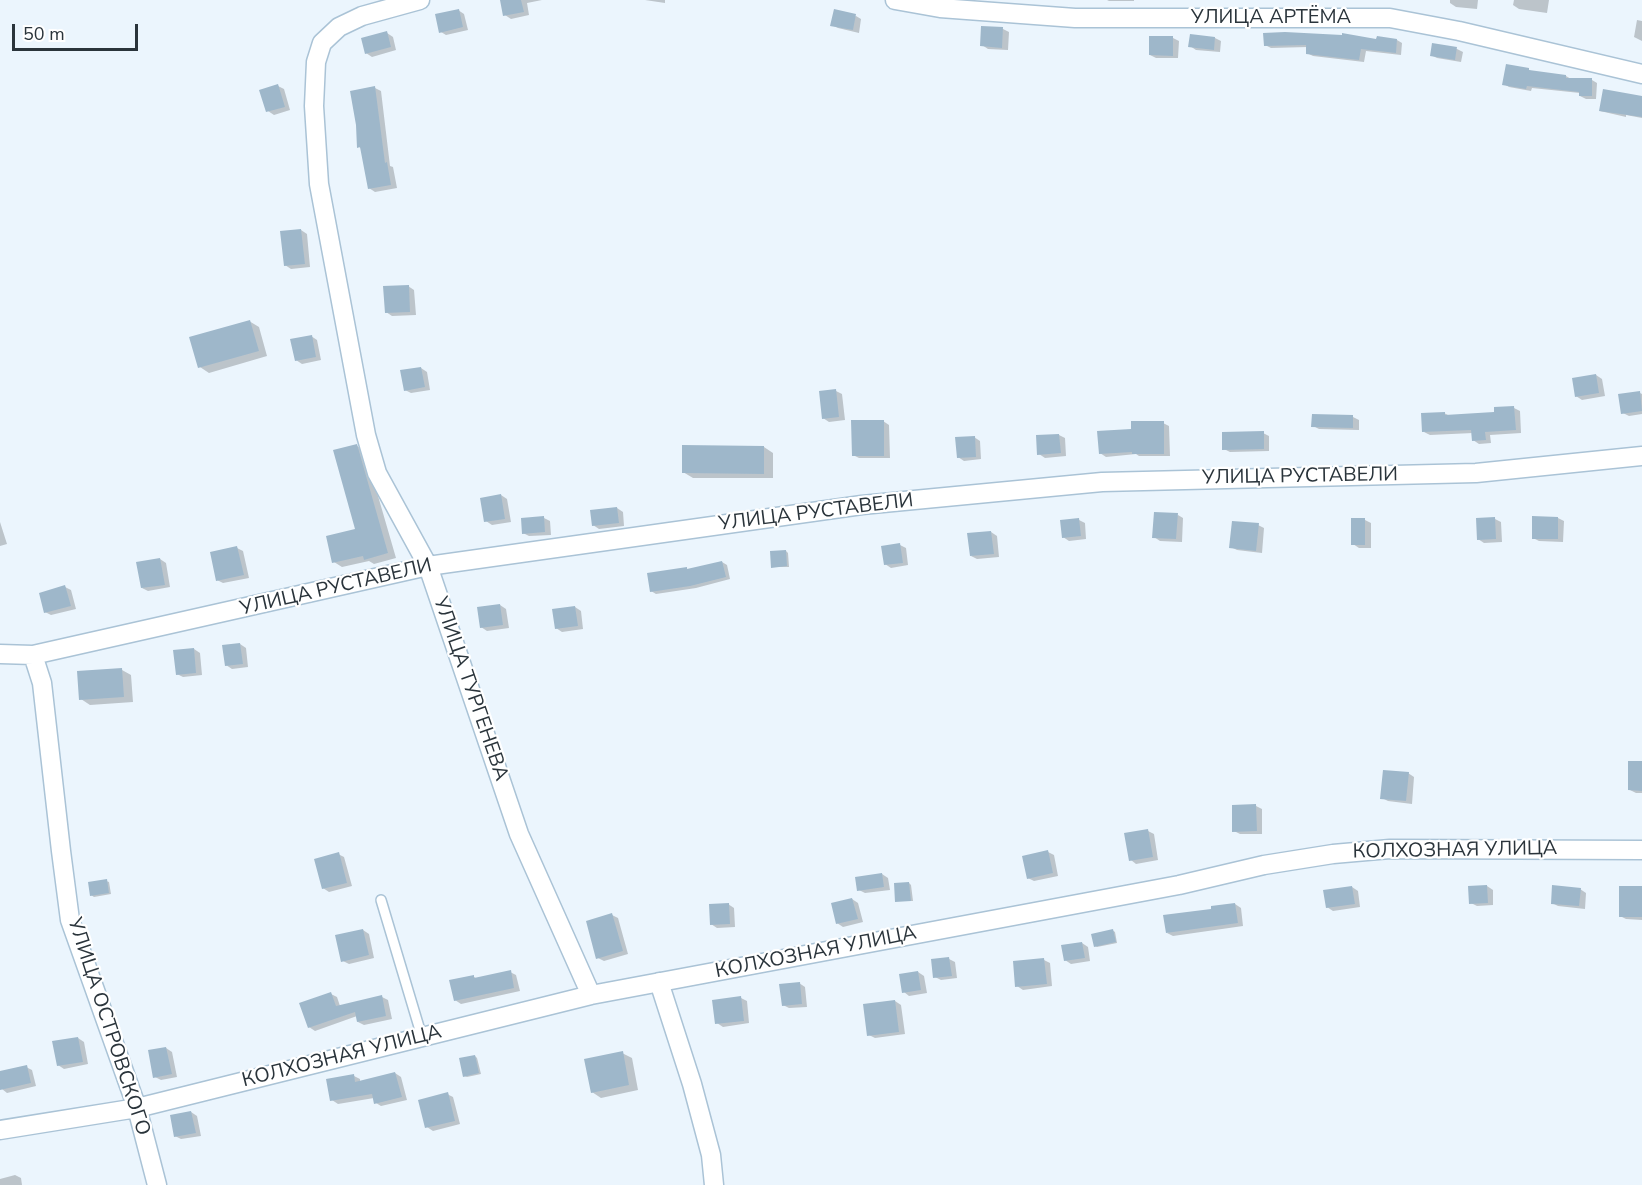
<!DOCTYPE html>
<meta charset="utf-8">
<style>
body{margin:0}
#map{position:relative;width:1642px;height:1185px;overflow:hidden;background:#ebf5fd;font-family:"Nunito Sans",sans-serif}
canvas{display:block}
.scale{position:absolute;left:12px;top:24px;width:126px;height:27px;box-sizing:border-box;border:3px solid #2a343b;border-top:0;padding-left:8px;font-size:18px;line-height:21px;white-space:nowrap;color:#2a343b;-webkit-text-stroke:4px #fff;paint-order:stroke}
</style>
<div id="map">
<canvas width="1642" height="1185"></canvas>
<div class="scale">50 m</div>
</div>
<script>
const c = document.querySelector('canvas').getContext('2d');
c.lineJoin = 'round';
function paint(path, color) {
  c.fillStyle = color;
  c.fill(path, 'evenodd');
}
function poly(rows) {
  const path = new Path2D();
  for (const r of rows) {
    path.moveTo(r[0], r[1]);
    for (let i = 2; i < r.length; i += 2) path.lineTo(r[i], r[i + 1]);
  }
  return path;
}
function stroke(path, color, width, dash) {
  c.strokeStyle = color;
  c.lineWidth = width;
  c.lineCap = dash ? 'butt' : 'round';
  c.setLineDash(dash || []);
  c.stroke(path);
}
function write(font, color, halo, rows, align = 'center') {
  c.font = font + ' "Nunito Sans",sans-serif';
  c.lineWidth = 4.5;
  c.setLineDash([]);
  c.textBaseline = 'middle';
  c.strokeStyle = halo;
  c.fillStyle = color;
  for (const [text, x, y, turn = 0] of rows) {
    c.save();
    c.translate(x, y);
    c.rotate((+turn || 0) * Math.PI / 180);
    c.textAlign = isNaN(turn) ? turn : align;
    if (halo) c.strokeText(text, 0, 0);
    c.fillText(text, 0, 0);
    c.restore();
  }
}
const shadow = poly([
 [502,0,542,0,527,3,529,15,511,19,505,15],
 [645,0,665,0,665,3],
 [1107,0,1134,0,1134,1,1109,1],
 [1450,0,1478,0,1477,9,1456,7,1450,3],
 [1514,0,1549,0,1547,13,1519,9,1513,5],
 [458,10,464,14,468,30,446,35,441,32],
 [856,16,861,19,859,33,838,28,832,25],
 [1637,20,1642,21,1642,41,1634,37],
 [983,28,1003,29,1009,32,1008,50,988,49,982,45],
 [387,33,393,37,396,50,372,57,366,53],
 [1173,38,1179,41,1178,58,1156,58,1150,55],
 [1215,38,1221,41,1220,52,1196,50,1190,46],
 [1397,40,1402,43,1401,55,1366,51,1364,62,1313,56,1307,53,1308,47,1271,48,1265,45],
 [1433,45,1457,49,1463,52,1461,62,1437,58,1431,55],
 [1529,70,1533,72,1566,76,1571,79,1592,80,1597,83,1596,99,1586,99,1580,96,1580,93,1532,88,1531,91,1509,87,1504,84],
 [278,86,284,89,290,110,274,115,268,111],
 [375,88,381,91,390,166,393,167,397,188,375,192,369,188,362,149,359,147],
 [1642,98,1642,118,1626,115,1626,117,1600,111],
 [301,230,307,234,310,267,291,269,285,265],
 [408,286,414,290,416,315,392,316,386,312],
 [249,321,259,327,267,356,209,373,200,367],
 [311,336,317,340,321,360,302,364,296,360],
 [421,368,427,372,430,390,411,393,405,390],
 [1596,375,1602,379,1605,396,1582,400,1576,396],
 [836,391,842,394,845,420,829,422,823,418],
 [1640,393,1642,394,1642,414,1629,416,1623,413],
 [1514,408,1520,411,1521,433,1490,435,1491,443,1479,444,1473,440,1473,433,1430,435,1424,432,1444,413,1450,416,1496,413],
 [1353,417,1359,420,1359,430,1319,429,1313,426],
 [883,421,889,425,890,458,859,458,853,455],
 [1163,423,1169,426,1170,456,1139,456,1136,454,1106,457,1100,453],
 [1263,433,1269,436,1269,451,1230,452,1224,449],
 [1059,435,1065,438,1066,456,1045,458,1039,454],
 [974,437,980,441,981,459,964,461,958,457],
 [357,446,365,451,396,558,374,564,369,561,342,567,334,562,357,530],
 [764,447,773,453,773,478,693,478,683,472],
 [501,495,507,499,511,522,492,525,486,521],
 [617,508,623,512,624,526,599,529,593,525],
 [1178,515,1183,518,1182,542,1160,541,1154,537],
 [544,518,550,521,551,535,529,536,523,533],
 [1558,518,1564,521,1563,542,1539,541,1533,538],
 [1495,519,1501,522,1502,542,1484,543,1478,539],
 [1079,520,1085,523,1086,539,1069,541,1063,537],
 [1365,520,1371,523,1371,548,1359,548,1353,544],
 [0,522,7,544,0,546],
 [1258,525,1264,528,1262,553,1237,550,1231,547],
 [991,532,997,536,999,557,977,559,971,556],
 [900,545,906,548,908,565,891,568,885,564],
 [237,548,243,551,249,578,223,583,217,580],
 [786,551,788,553,789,567,773,567],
 [160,559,166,563,170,587,148,591,142,588],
 [722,562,727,565,730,579,696,588,656,594,651,591,686,568,689,570],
 [65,587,71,590,76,609,51,615,45,612],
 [500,605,506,609,509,628,487,631,481,627],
 [575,607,581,611,583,629,562,632,556,628],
 [240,644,246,648,248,667,232,669,226,665],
 [194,649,200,653,202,675,183,677,177,674],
 [122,670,131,675,133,702,90,705,81,699],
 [1642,763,1642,793,1636,793,1630,790],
 [1408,773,1414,777,1412,804,1388,801,1382,798],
 [1256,806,1262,809,1262,834,1240,834,1234,831],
 [1148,831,1154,834,1158,860,1136,864,1131,860],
 [1048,852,1054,855,1058,876,1034,881,1028,878],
 [338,854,344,857,352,886,329,892,323,888],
 [882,874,888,878,890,890,865,893,859,890],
 [106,881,109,882,111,894,94,897,91,895],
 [909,883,911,885,913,901,897,901],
 [1487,886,1493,890,1493,905,1477,906,1471,903],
 [1352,887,1358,891,1360,907,1333,911,1327,907],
 [1642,888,1642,920,1626,919,1620,916],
 [1580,889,1586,893,1585,909,1558,906,1552,903],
 [852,899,858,903,863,922,843,927,837,923],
 [728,904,734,908,735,927,717,928,711,924],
 [1235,904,1241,908,1243,926,1173,936,1167,933,1213,910],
 [612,915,618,918,628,954,604,961,598,958],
 [363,930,369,934,374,958,349,964,343,961],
 [1112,930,1115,932,1117,943,1097,947,1095,946],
 [1082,943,1088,947,1090,961,1071,964,1065,960],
 [949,959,955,962,957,978,941,980,935,977],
 [1044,960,1050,963,1052,986,1023,990,1017,986],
 [510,972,516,975,520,991,461,1004,455,1000,473,976,477,979],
 [918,972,924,976,927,993,909,996,904,992],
 [799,983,805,987,807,1007,789,1008,783,1005],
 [331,994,337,997,340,1006,382,997,388,1000,392,1019,364,1025,358,1022,357,1016,315,1031,309,1027],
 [741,998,747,1001,749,1023,723,1027,717,1023],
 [895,1001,901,1005,905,1034,875,1038,869,1035],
 [78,1038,84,1042,88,1064,64,1069,58,1065],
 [166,1048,172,1052,177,1077,161,1080,155,1077],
 [622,1053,632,1058,638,1090,601,1098,592,1092],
 [475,1056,477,1058,481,1074,467,1077,464,1076],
 [26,1067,32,1070,36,1086,7,1093,2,1089,0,1073],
 [395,1073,401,1077,407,1100,381,1106,376,1103,374,1098,338,1104,332,1100,354,1076,360,1079,360,1082],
 [447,1094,453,1097,460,1124,433,1131,427,1127],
 [191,1112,197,1116,201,1136,181,1139,175,1136],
 [15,1175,21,1178,22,1185,0,1185,0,1179]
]);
const building = poly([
 [500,0,521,0,524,12,503,16],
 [459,9,463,27,439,33,435,14],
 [834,9,856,14,853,30,830,26],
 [981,26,1003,27,1002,48,980,46],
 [387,31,391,47,365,54,361,38],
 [1285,32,1342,35,1342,33,1376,39,1377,36,1397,39,1396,53,1361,49,1359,60,1306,54,1306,45,1264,46,1263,33],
 [1190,34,1215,37,1214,50,1188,47],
 [1149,36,1173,36,1173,56,1149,55],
 [1432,43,1457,47,1455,60,1430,56],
 [1506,64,1529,68,1529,70,1566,75,1566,78,1592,78,1592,96,1579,96,1579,92,1527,86,1526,89,1502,85],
 [278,84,285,107,266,112,259,90],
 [375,86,385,163,387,162,391,185,368,189,360,147,357,148,356,125,350,91],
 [1603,89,1642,96,1642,117,1599,111],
 [301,229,305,264,284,266,280,231],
 [409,285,410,312,385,313,383,286],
 [250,320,259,351,198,368,189,337],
 [312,335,316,357,295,361,290,339],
 [421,367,425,387,404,391,400,370],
 [1596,374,1599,393,1575,397,1572,378],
 [836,389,839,417,822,419,819,391],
 [1640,391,1642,411,1621,414,1618,394],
 [1514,406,1516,430,1485,432,1486,440,1472,441,1471,430,1422,432,1421,413,1445,412,1445,415,1494,412,1494,407],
 [1312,414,1353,415,1353,428,1311,427],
 [851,420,884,420,884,456,852,456],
 [1131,421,1164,421,1164,454,1132,454,1132,452,1099,454,1097,431,1131,429],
 [1264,431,1264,449,1222,450,1222,432],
 [1059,434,1061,453,1037,455,1036,435],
 [975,436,976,457,957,458,955,437],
 [357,444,388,553,364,560,363,556,332,563,326,536,355,529,333,450],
 [682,445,764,446,764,474,682,473],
 [501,494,505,519,484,522,480,498],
 [617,507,619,523,592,526,590,510],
 [1154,512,1178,513,1176,539,1152,538],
 [544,516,545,532,522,534,521,518],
 [1532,516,1558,517,1558,539,1532,539],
 [1495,517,1496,539,1477,540,1476,518],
 [1079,518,1081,536,1062,538,1060,520],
 [1351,518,1365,518,1365,545,1351,545],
 [1232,521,1259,523,1256,551,1229,548],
 [991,531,994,554,970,556,967,533],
 [900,543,903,563,884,565,881,546],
 [237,546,244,575,216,581,210,552],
 [786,550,787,566,771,568,770,551],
 [160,558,165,585,141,588,136,562],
 [722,561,726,577,690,586,650,592,647,573,687,567,687,569],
 [65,585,71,606,44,613,39,593],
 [500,604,503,625,480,628,477,607],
 [575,606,578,626,555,629,552,609],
 [240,643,243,664,225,666,222,645],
 [194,648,196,673,176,675,173,650],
 [122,668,124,697,79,700,77,671],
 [1628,761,1642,761,1642,791,1628,790],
 [1383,770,1409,772,1406,801,1380,799],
 [1256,804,1257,831,1232,832,1232,805],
 [1148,829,1153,857,1129,861,1124,833],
 [1048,850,1053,873,1027,879,1022,856],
 [339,852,347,883,322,889,314,859],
 [882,873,884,887,857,891,855,877],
 [107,879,109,893,90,896,88,882],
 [909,882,911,901,895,902,894,883],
 [1487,885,1488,903,1469,904,1468,886],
 [1552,885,1581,888,1579,906,1551,904],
 [1352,886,1355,904,1326,908,1323,890],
 [1619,886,1642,886,1642,917,1619,917],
 [852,898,858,919,836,924,831,903],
 [729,903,730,924,710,925,709,904],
 [1235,903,1238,923,1166,933,1163,915,1211,909,1211,906],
 [612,913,623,951,596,959,586,921],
 [363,929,369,955,341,962,335,935],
 [1113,929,1116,942,1094,947,1091,934],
 [1082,942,1085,958,1064,961,1061,945],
 [949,957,952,976,933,978,931,959],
 [1044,958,1047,984,1015,987,1013,961],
 [511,970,514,988,454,1001,449,980,474,975,474,978],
 [918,971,921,990,902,993,899,974],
 [800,982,802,1004,782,1006,779,984],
 [331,992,336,1006,382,995,386,1016,357,1022,355,1012,308,1028,299,1003],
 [741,996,744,1021,715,1024,712,1000],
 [895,1000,899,1032,867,1036,863,1004],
 [78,1037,83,1062,57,1066,52,1041],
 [166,1047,172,1074,153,1078,148,1050],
 [623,1051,629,1085,591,1093,584,1059],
 [475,1055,479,1073,463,1077,459,1058],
 [27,1065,31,1083,0,1090,0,1071],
 [395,1072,402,1097,374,1104,372,1094,330,1101,326,1079,354,1074,355,1082],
 [448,1092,455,1121,425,1128,418,1100],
 [191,1111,196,1133,174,1137,170,1115]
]);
const service = poly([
 [381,900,422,1037]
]);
const minor = poly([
 [420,0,362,16,339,27,322,43,316,62,314,106,319,184,366,435,377,473,428,566,519,834,591,995],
 [895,0,940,8,1075,18,1390,18,1459,31,1642,74],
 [0,654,33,655,428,566,862,505,1102,482,1476,473,1642,456],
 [33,655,42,683,61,851,70,920,137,1108,157,1185],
 [659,982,692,1084,711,1155,714,1185],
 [0,1130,137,1108,591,995,1179,885,1264,865,1333,854,1390,849,1642,850]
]);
const streetNames = [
 ["УЛИЦА АРТЁМА",1271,18],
 ["УЛИЦА РУСТАВЕЛИ",1300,477,-1],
 ["УЛИЦА РУСТАВЕЛИ",816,513,-7],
 ["УЛИЦА РУСТАВЕЛИ",336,588,-13],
 ["УЛИЦА ТУРГЕНЕВА",470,689,71],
 ["КОЛХОЗНАЯ УЛИЦА",1455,851,-1],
 ["КОЛХОЗНАЯ УЛИЦА",816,953,-11],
 ["УЛИЦА ОСТРОВСКОГО",108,1027,72],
 ["КОЛХОЗНАЯ УЛИЦА",342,1057,-14]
];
paint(shadow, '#0003');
paint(building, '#9eb7ca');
stroke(service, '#aac3d6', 12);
stroke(minor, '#aac3d6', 21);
stroke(service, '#fff', 9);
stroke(minor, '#fff', 18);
write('20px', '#2a343b', '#fff', streetNames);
</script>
